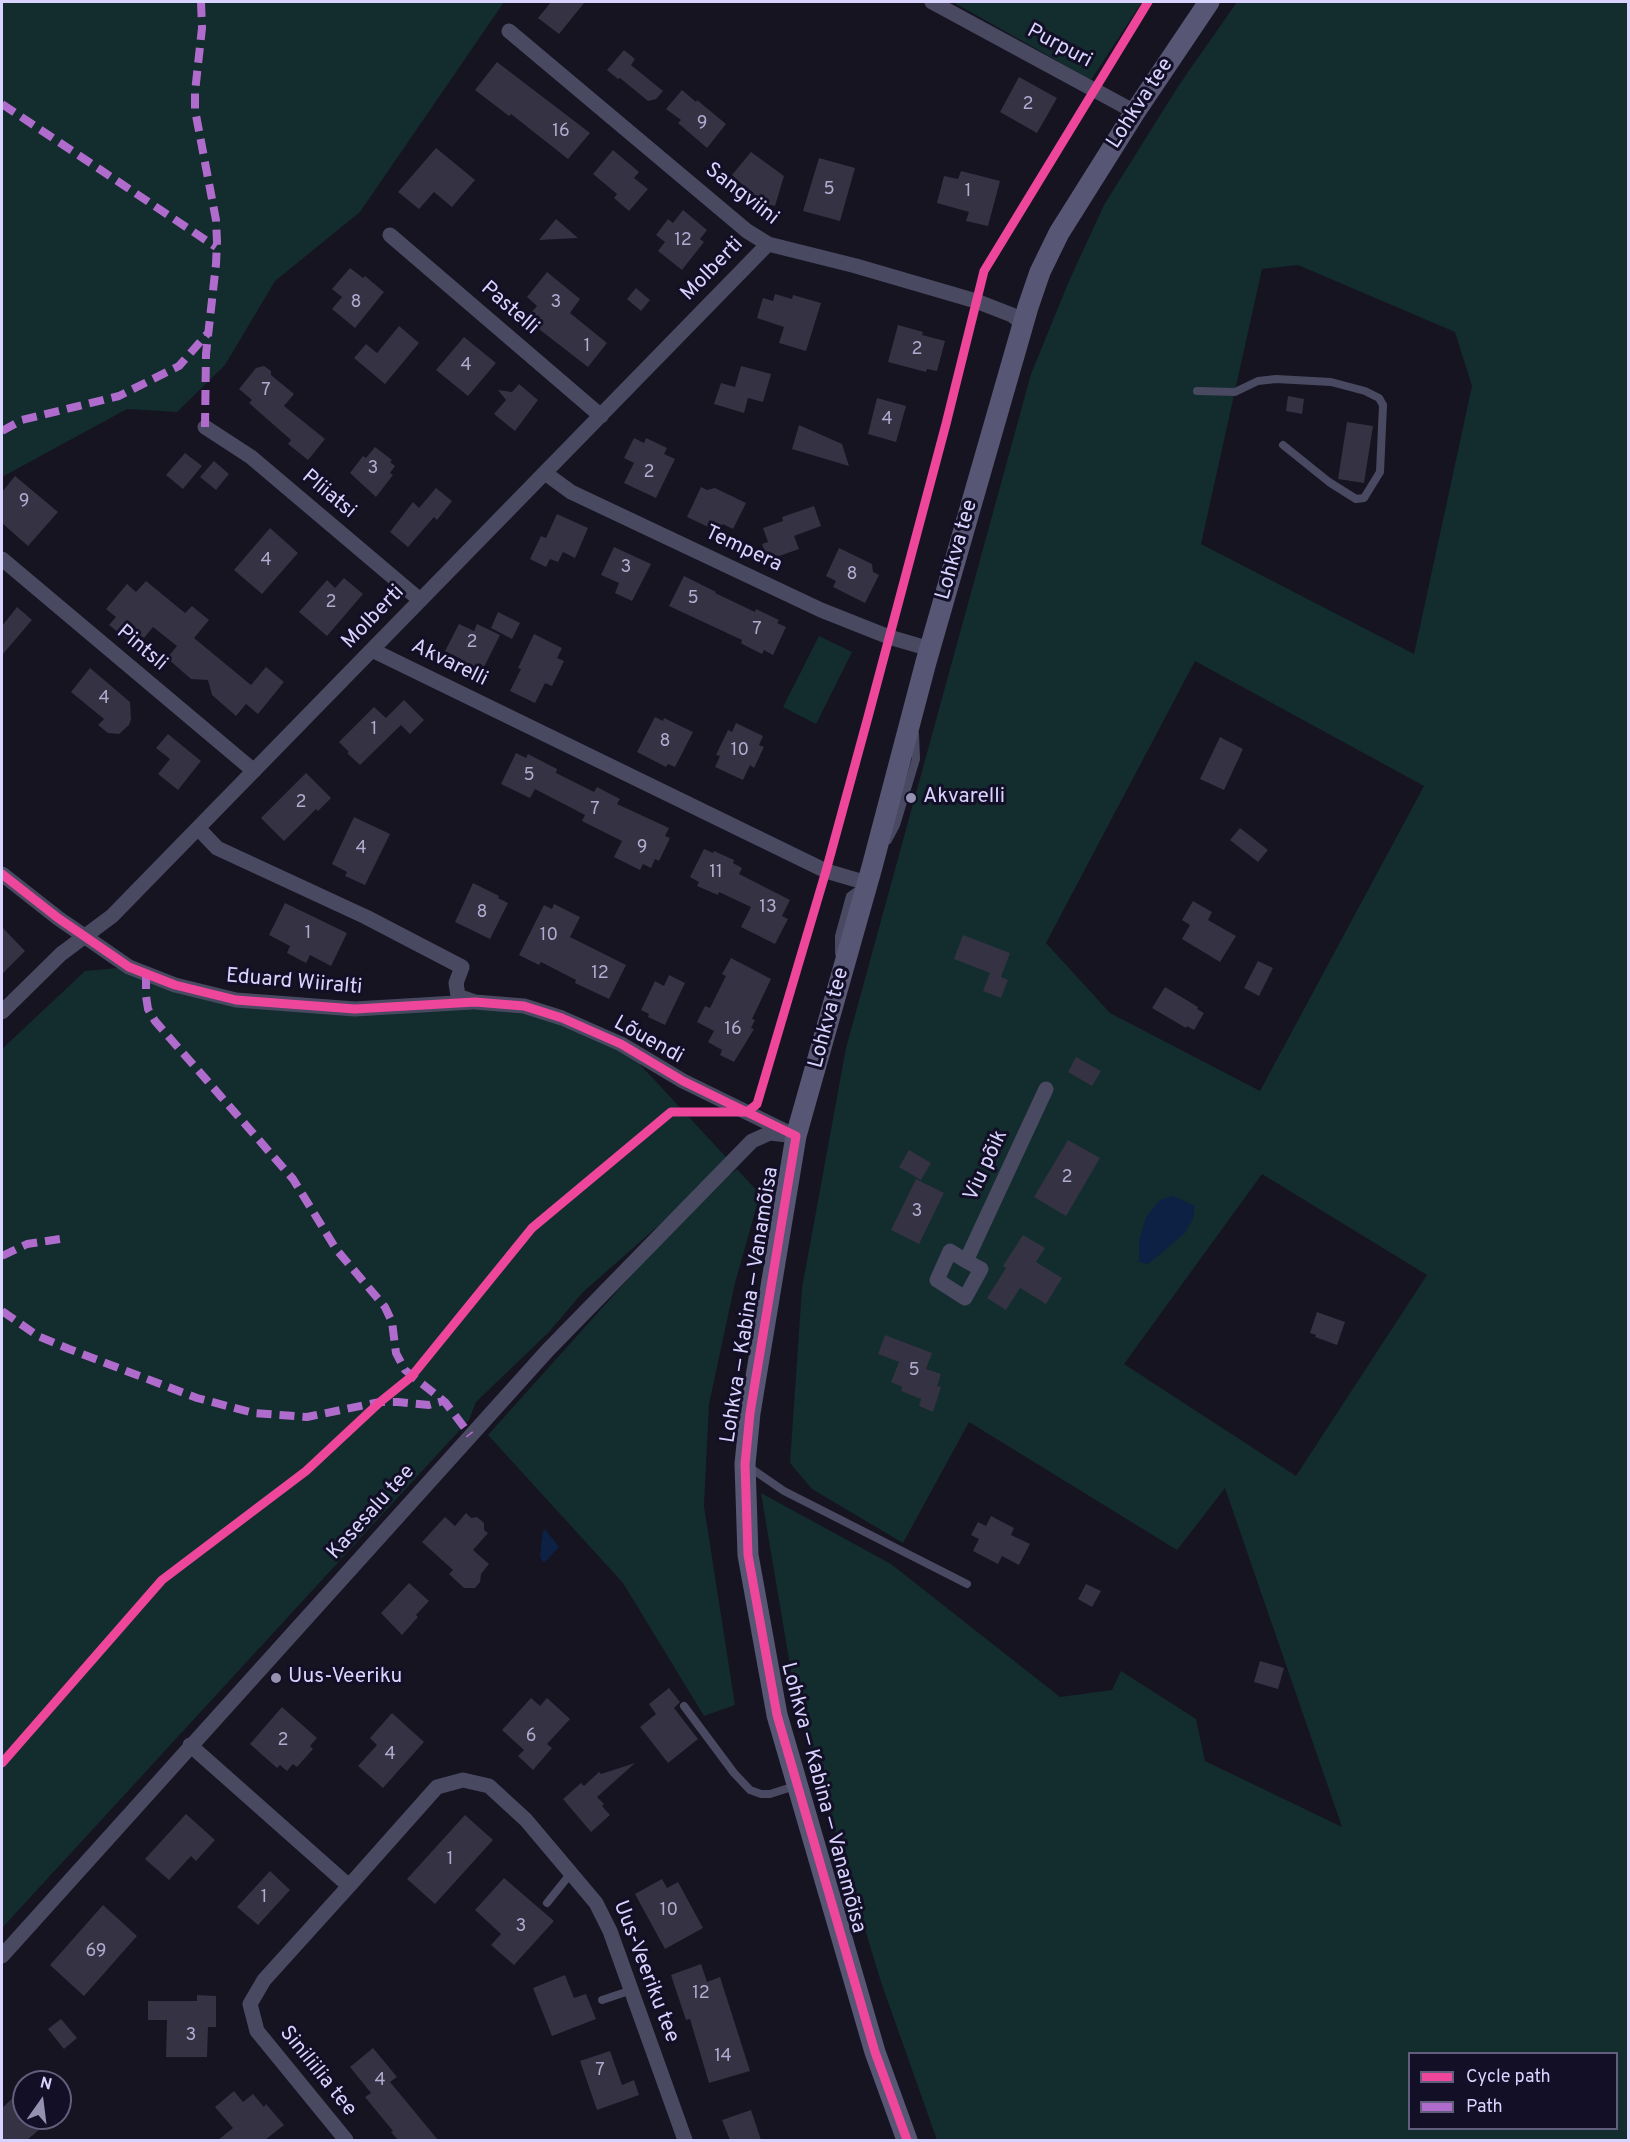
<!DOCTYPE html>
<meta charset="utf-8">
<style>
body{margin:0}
#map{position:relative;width:1630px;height:2142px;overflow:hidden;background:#161421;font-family:Overpass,sans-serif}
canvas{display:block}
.frame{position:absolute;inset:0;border:3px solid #d9d4ff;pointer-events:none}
.legend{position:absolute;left:1408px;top:2052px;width:210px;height:78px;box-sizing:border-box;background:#130f26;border:2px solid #625e7d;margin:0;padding:8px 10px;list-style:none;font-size:18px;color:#d9d4ff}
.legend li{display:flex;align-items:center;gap:12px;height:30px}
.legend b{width:30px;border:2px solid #625e7d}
.north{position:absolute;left:12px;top:2070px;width:60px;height:60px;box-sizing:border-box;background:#130f26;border:2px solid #625e7d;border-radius:50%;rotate:14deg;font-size:16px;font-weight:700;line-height:24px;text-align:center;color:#d9d4ff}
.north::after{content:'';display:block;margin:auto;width:21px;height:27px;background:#9591b1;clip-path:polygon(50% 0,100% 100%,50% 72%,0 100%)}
</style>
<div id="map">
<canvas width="1630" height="2142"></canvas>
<div class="frame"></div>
<ul class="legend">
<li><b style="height:8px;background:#ed469a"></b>Cycle path</li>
<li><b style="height:8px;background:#b06ccc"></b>Path</li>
</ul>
<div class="north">N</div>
</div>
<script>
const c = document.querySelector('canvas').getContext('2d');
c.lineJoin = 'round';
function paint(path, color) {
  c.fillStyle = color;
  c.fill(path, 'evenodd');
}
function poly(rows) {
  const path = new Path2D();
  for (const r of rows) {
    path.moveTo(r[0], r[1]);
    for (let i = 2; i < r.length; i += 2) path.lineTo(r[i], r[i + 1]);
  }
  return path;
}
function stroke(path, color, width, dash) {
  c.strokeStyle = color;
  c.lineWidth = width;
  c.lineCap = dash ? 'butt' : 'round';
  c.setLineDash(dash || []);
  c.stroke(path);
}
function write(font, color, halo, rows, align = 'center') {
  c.font = font + ' Overpass,sans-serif';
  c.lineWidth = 6;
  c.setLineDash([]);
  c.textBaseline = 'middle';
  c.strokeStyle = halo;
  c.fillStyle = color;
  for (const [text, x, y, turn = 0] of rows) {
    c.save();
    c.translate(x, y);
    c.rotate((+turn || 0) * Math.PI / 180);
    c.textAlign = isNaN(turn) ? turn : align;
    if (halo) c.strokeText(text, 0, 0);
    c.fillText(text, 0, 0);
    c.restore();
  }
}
const green = poly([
 [2,2,504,2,360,212,275,281,225,365,177,412,127,409,2,477],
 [953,2,1142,2,1091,80],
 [1237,2,1628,2,1628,2140,937,2140,882,1985,797,1707,761,1493,891,1564,1060,1697,1112,1690,1121,1671,1196,1719,1205,1761,1342,1827,1225,1488,1177,1550,969,1422,903,1543,812,1489,790,1463,802,1288,846,1048,1031,374,1069,281,1104,205,1179,85],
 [1298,265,1455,332,1472,386,1414,654,1201,544,1262,269],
 [1195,661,1424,786,1260,1091,1110,1013,1046,943],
 [1262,1174,1427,1275,1296,1476,1124,1364],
 [1410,2054,1616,2054,1616,2128,1410,2128],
 [819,636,852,652,816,724,783,707],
 [129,967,236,1000,524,1006,621,1044,726,1157,682,1205,583,1292,548,1333,476,1402,469,1420,2,1928,2,1049,85,971],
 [737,1169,760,1194,735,1283,709,1404,704,1506,735,1705,704,1716,623,1583,488,1435,707,1191]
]);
const water = poly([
 [1173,1196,1195,1206,1193,1219,1185,1233,1157,1257,1148,1264,1139,1262,1139,1241,1146,1217,1160,1200],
 [545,1529,559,1547,545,1562,542,1561,540,1556,543,1531]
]);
const building = poly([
 [551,2,585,2,559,34,538,18],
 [624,50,635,59,631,65,663,91,656,99,648,101,620,78,618,79,607,70],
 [497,62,590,133,568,159,511,114,509,116,475,90],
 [1019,77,1057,98,1037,133,1000,112],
 [682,90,696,102,697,100,726,124,707,148,678,123,681,120,666,109],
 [436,148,475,180,452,207,434,192,419,209,398,192],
 [613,150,639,172,634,178,648,189,629,211,614,198,617,194,593,174],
 [751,152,784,176,775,206,762,203,732,175],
 [819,158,855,168,840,221,803,211],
 [961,171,1000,181,988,226,966,221,969,212,937,203,944,176,958,179],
 [683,210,707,230,700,239,704,242,682,270,658,251,665,242,656,235,668,219,673,223],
 [556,219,578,238,539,240],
 [350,268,363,278,365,276,384,292,355,328,332,309,342,297,332,289],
 [547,272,580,299,570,313,607,343,588,367,526,319,537,306,527,297],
 [636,288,650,300,641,311,627,299],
 [775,294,792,299,793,295,821,303,806,351,779,343,784,327,757,318,763,298,773,301],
 [898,325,923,332,922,335,945,341,937,371,927,369,926,372,888,362],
 [399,326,419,343,385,384,354,358,366,344,377,353],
 [464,337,496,363,468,396,436,370],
 [264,366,271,371,271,375,294,394,284,406,325,439,308,460,288,444,291,440,249,403,252,400,239,389,256,368],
 [741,366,771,374,763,402,748,398,744,413,714,404,721,383,735,387],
 [519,384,538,400,515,431,494,414,506,400,498,390,512,392],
 [1288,396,1304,399,1302,414,1286,411],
 [877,398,906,406,896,442,868,434],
 [1347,422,1373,426,1364,483,1338,479],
 [799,425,842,444,849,466,792,449],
 [634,438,644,443,646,438,667,448,664,454,675,459,656,498,624,483,634,463,624,458],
 [375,447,392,460,390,462,395,466,390,473,393,475,376,497,350,473,363,456,366,458],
 [185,453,202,466,183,489,166,475],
 [214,461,229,474,216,490,200,477],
 [15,476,58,512,28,546,2,523,2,492],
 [701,487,707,490,715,488,746,503,733,529,723,524,719,532,687,517],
 [436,488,452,501,437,520,434,517,408,547,390,532,413,502,419,508],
 [814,506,821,526,794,536,799,549,768,560,762,544,768,542,763,528,783,521,782,517],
 [557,514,588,528,575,558,563,552,558,562,550,559,546,567,530,559,541,536,546,538],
 [270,528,298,553,262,594,234,570],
 [614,547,651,564,632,601,615,593,619,583,601,575],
 [839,548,872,564,873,572,879,575,865,603,833,587,836,581,826,576],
 [684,576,716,592,715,593,755,612,756,609,779,620,777,623,786,627,773,655,764,650,762,654,746,646,741,643,742,640,669,606],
 [344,578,363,594,327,636,299,612,327,580,335,588],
 [146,581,185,613,192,606,209,620,194,638,251,685,266,667,284,682,258,714,246,704,236,716,212,695,208,680,191,679,167,658,177,646,153,627,144,638,135,632,128,640,109,625,116,617,106,609,127,584,136,592],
 [17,607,32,620,2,655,2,626],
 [498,612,520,623,512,639,491,628],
 [459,624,474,631,477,624,500,635,480,675,459,664,461,659,445,651],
 [534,634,562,648,557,658,564,661,552,686,545,683,535,703,510,691,521,669,518,668],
 [90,668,130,702,131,719,129,725,119,734,108,733,98,725,104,719,71,692],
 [404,700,424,720,410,734,401,725,360,765,347,753,349,752,339,742,374,707,386,718],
 [655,717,663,721,664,718,693,732,675,767,668,764,666,767,637,752],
 [736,723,763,736,759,745,764,747,754,768,750,765,743,780,715,767,720,756,716,755,728,730,732,732],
 [168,734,201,761,178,790,158,774,170,759,156,748],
 [1220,737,1243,749,1224,790,1200,779],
 [516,753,526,758,528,754,557,769,556,773,594,792,597,787,620,799,617,804,669,828,665,836,670,838,659,861,655,859,651,868,643,864,640,870,614,857,622,841,582,821,585,815,535,789,530,798,501,784],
 [306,773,331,798,318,811,316,809,284,841,261,818],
 [354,817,390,834,365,885,345,876,347,872,332,864],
 [1240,828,1268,850,1258,862,1230,840],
 [704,849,713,853,714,851,734,860,733,863,742,868,739,874,790,900,782,916,788,919,775,944,741,927,751,907,719,892,718,895,697,886,699,882,690,877],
 [473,883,499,896,498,898,508,903,490,939,455,922],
 [1193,901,1212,912,1208,920,1236,936,1220,962,1182,939,1190,925,1182,920],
 [285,903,347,933,331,966,310,955,306,963,287,953,290,946,269,935],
 [554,904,580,917,570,937,626,965,609,999,575,983,576,980,541,962,539,965,519,955,544,905,552,909],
 [2,927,25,951,2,974],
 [963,935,1010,953,1001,977,1008,980,1001,998,983,991,990,973,954,959],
 [731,958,771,979,752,1019,755,1020,751,1028,754,1029,734,1062,720,1055,722,1050,708,1042,714,1031,697,1022,705,1006,710,1008,726,976,722,974],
 [1258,961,1273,968,1259,996,1244,988],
 [669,975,685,983,665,1025,648,1017,649,1014,641,1010,655,981,664,986],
 [1165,987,1198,1007,1197,1009,1204,1013,1194,1030,1187,1026,1186,1028,1152,1008],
 [1076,1057,1101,1071,1092,1086,1068,1072],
 [1068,1140,1100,1158,1066,1216,1034,1197],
 [909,1150,931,1163,921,1180,899,1167],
 [916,1179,944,1193,919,1244,891,1230],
 [1023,1235,1045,1248,1036,1262,1062,1278,1046,1304,1020,1288,1006,1310,987,1298,1006,1268,1003,1266],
 [1317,1312,1345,1322,1337,1345,1315,1337,1316,1335,1310,1333],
 [885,1335,932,1353,926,1369,941,1374,937,1386,941,1387,933,1412,919,1406,921,1399,901,1391,902,1387,891,1382,899,1362,878,1354],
 [466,1513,471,1518,477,1517,484,1523,484,1530,488,1533,473,1550,489,1564,481,1574,480,1582,475,1588,464,1588,449,1574,453,1570,422,1542,445,1517,455,1526],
 [991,1516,1014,1528,1011,1535,1030,1544,1019,1565,1002,1556,998,1564,973,1551,979,1539,971,1535,978,1522,986,1526],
 [409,1583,429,1601,416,1615,418,1617,402,1635,381,1613],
 [1086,1584,1101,1591,1092,1607,1078,1599],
 [1260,1661,1284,1668,1278,1689,1254,1682],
 [669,1688,680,1702,674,1708,698,1739,668,1763,640,1727,656,1714,649,1704],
 [531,1698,540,1706,547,1698,570,1719,547,1744,552,1748,533,1770,518,1756,524,1750,502,1730],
 [282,1707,317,1738,310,1746,313,1749,297,1767,293,1764,287,1771,280,1765,277,1768,250,1744],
 [392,1713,424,1742,383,1788,358,1766,377,1745,370,1738],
 [635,1763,597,1797,604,1804,602,1806,610,1815,591,1832,563,1799,581,1783,584,1786,599,1772,601,1774],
 [186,1814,215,1840,196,1861,191,1856,169,1880,145,1859],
 [465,1815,493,1840,435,1904,407,1879],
 [270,1871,290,1890,258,1925,237,1907],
 [504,1878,554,1921,514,1965,491,1945,501,1934,475,1910],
 [662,1879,667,1888,678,1882,703,1928,665,1949,635,1894],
 [103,1905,137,1936,84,1996,50,1965],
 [701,1964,707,1982,720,1977,750,2071,709,2083,690,2019,686,2020,671,1975],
 [565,1975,574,1998,586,1994,596,2019,552,2036,533,1988],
 [197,1995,216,1996,216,2027,208,2027,207,2057,166,2057,167,2020,148,2020,148,2001,197,2001],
 [61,2019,77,2038,64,2049,48,2029],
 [373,2048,397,2077,390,2082,438,2140,398,2140,391,2132,393,2131,365,2097,371,2093,350,2067],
 [610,2051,622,2085,634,2080,639,2095,597,2110,580,2061],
 [234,2091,243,2102,253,2094,264,2107,266,2104,284,2125,265,2140,218,2140,233,2128,215,2107],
 [15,2096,24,2106,24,2118,53,2118,27,2140,2,2140,2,2108],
 [751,2110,761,2140,730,2140,722,2120]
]);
const lane = poly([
 [1197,391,1235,392,1258,381,1276,379,1331,382,1365,391,1379,398,1383,405,1380,472,1364,498,1356,499,1329,482,1283,445],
 [888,840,896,825,916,759,915,734],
 [839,953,839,936,850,896,861,888],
 [749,1467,784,1491,967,1584],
 [684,1706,734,1773,750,1790,761,1794,770,1794,795,1786],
 [547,1903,571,1873],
 [602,2000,632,1990]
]);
const street = poly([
 [932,2,1135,112],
 [509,31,747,231,768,244,856,266,976,301,1012,315,1023,324],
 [390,235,601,416],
 [205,427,251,457,420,600],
 [545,473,571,492,821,610,889,637,930,649],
 [2,559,254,771],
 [372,650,826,871,867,883],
 [198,828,217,848,366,917,462,967,456,983,458,996,475,1002,524,1006,562,1018,621,1044,683,1081,787,1132],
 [2,874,58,918,129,967,175,985,236,1000,355,1009,472,1002],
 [2,1012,61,954,112,916,768,244],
 [966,1261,950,1251,937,1280,965,1298,981,1269,966,1261,1046,1089],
 [190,1745,349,1886,437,1787,463,1780,489,1786,526,1820,596,1903,610,1931,685,2140],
 [2,1956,548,1350,752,1141,770,1133,796,1136],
 [346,2140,257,2031,250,2004,264,1980,349,1886]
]);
const secondary = poly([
 [907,2140,875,2052,777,1715,748,1555,745,1464,750,1413,796,1136,872,867,926,662,1028,307,1040,272,1059,233,1135,112,1209,2]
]);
const quiet = poly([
 [201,2,202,28,195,92,195,110,216,220,217,241,216,264,206,354,205,427],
 [2,104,216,247],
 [2,431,22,420,119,396,179,366,208,333],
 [146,974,146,996,148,1009,155,1021,293,1179,336,1249,385,1307,392,1322,396,1353,405,1370,445,1402,470,1435],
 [2,1256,27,1244,67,1238],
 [2,1311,38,1336,69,1349,197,1398,254,1413,307,1417,380,1402,398,1402,429,1405,443,1401]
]);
const cycleway = poly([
 [2,874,58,918,129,967,175,985,236,1000,355,1009,475,1002,524,1006,562,1018,621,1044,683,1081,796,1136,750,1413,745,1464,748,1555,777,1715,875,2052,907,2140],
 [2,1763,162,1580,306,1471,380,1402,411,1377,532,1228,671,1112,747,1112,757,1104,826,871,868,717,946,424,984,271,1148,2]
]);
const markers = [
 [911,798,6,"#9591b1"],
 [276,1678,6,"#9591b1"]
];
const numberNames = [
 ["2",1028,105],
 ["9",702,124],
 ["16",561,132],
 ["5",829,190],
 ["1",968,192],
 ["12",683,241],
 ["8",356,303],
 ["3",556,303],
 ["1",587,347],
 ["2",917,350],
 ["4",466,366],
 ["7",266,391],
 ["4",887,420],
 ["3",373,469],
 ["2",649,473],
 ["9",24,502],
 ["4",266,561],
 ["3",626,568],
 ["8",852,575],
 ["5",693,599],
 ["2",331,603],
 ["7",757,630],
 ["2",472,643],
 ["4",104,699],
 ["1",374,730],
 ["8",665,742],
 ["10",740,751],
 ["5",529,776],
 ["2",301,803],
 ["7",595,810],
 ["9",642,848],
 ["4",361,849],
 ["11",716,873],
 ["13",768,908],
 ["8",482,913],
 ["1",308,934],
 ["10",549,936],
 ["12",600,974],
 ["16",733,1030],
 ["2",1067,1178],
 ["3",917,1212],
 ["5",914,1371],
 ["6",531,1737],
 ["2",283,1741],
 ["4",390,1755],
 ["1",450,1860],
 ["1",264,1898],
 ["10",669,1911],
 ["3",521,1927],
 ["69",96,1952],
 ["12",701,1994],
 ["3",191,2036],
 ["14",723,2057],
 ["7",600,2071],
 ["4",380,2081]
];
const streetNames = [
 ["Purpuri",1059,47,28],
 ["Lohkva tee",1141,104,-57],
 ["Sangviini",741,195,38],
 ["Molberti",713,270,-46],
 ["Pastelli",509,309,41],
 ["Pliiatsi",328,495,40],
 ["Tempera",743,550,25],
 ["Lohkva tee",958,550,-74],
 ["Molberti",374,618,-46],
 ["Pintsli",141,649,40],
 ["Akvarelli",449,664,26],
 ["Eduard Wiiralti",294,983,5],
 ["Lohkva tee",830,1018,-75],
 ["Lõuendi",648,1041,29],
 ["Viu põik",987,1166,-65],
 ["Lohkva — Kabina — Vanamõisa",751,1305,-81],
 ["Kasesalu tee",372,1513,-48],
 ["Lohkva — Kabina — Vanamõisa",822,1798,75],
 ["Uus-Veeriku tee",645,1972,69],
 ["Siniliilia tee",317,2072,51]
];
const poiNames = [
 ["Akvarelli",923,798],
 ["Uus-Veeriku",288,1678]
];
paint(green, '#132c2d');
paint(water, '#0d2144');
paint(building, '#343243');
stroke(lane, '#4a4962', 8);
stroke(street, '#4a4962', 15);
stroke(secondary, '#575674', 21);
stroke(quiet, '#b06ccc', 8, [15, 8]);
stroke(cycleway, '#ed469a', 9);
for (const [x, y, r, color] of markers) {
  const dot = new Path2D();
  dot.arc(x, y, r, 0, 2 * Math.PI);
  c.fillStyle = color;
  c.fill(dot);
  stroke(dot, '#130f26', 2);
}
write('18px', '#b0acd0', null, numberNames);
write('21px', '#d9d4ff', '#130f26', streetNames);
write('21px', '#d9d4ff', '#130f26', poiNames, 'left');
</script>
